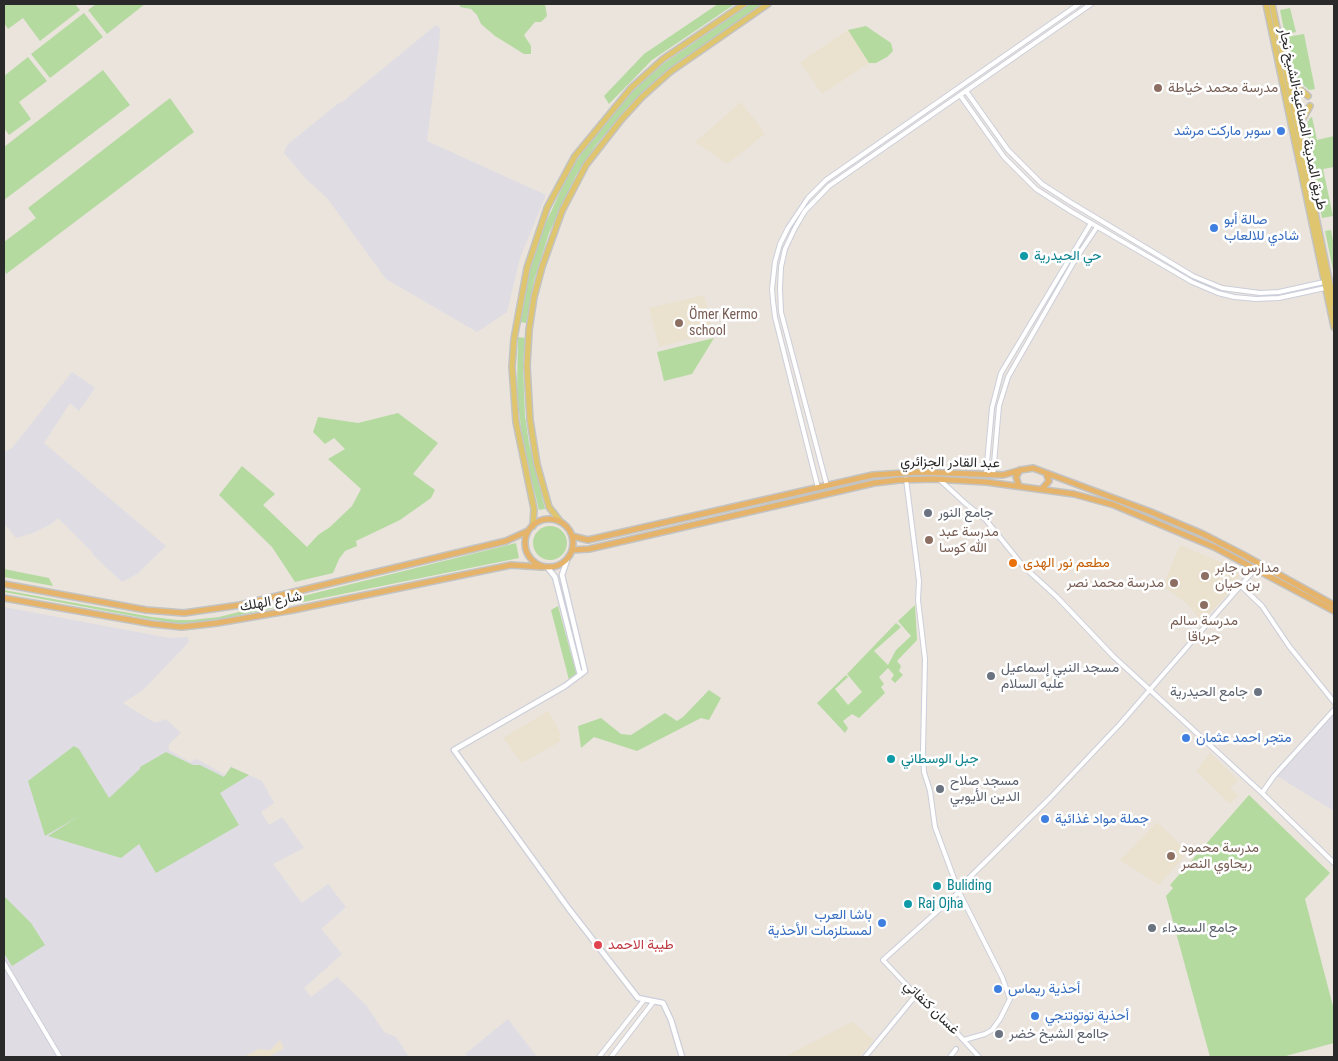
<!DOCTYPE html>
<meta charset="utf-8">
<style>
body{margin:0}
#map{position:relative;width:1338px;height:1061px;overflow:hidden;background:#eae4dd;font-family:"Roboto Condensed",sans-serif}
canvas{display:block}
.frame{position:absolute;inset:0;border:5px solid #2a2a2a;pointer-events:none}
</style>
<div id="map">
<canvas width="1338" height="1061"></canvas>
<div class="frame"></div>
</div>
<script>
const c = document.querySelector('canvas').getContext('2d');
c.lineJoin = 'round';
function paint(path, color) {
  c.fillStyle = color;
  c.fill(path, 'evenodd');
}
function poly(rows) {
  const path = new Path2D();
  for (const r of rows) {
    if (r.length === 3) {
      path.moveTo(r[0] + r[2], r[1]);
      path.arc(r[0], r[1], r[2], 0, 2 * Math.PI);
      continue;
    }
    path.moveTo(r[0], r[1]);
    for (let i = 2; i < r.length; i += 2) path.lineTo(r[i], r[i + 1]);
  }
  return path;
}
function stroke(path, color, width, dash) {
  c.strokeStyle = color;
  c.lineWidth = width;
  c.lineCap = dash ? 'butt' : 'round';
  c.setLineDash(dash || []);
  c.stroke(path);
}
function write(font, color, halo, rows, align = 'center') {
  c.font = font + ' "Roboto Condensed",Vazirmatn,sans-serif';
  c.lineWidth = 5;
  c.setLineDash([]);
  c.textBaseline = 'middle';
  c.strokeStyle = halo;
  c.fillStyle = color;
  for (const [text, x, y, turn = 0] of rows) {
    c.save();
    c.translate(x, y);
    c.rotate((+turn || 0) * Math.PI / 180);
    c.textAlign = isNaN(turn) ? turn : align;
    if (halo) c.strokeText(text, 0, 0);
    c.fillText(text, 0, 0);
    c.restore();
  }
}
const industrial = poly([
 [436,25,440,28,439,45,427,141,546,195,520,258,507,312,477,332,386,279,327,198,306,179,284,153,287,145,340,102,341,103],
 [72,372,95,388,79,411,70,403,44,443,166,546,137,574,122,582,92,554,93,553,58,518,51,524,33,533,16,538,4,523,4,452,12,448],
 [4,607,169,638,188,637,189,642,143,690,123,703,155,723,166,719,181,733,169,744,169,750,190,762,197,759,225,775,231,767,262,781,274,803,261,812,269,825,282,817,304,848,273,864,302,903,328,884,346,907,321,929,342,954,304,988,311,997,337,977,366,1005,384,1032,396,1037,409,1057,4,1057],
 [1334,712,1334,811,1277,776],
 [508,1019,537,1057,468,1057,465,1054]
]);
const education = poly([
 [848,30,869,63,822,94,800,62],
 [741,102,765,134,727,164,695,142],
 [704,295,713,333,659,347,649,308],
 [1180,545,1242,571,1230,592,1202,621,1186,603,1163,586],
 [548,711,561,734,559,737,561,741,522,763,503,738],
 [1210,753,1238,780,1230,788,1238,795,1230,804,1196,771],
 [1157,822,1188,852,1159,885,1120,860],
 [852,1022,874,1040,860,1057,790,1057,788,1055],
 [280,1040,284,1048,269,1057,243,1057,259,1049,270,1050]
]);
const green = poly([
 [4,4,75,4,80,10,40,41,23,18,8,29,4,23],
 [96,4,145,4,107,34,88,10],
 [460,4,545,4,547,16,541,22,535,22,524,35,531,46,531,54,524,54,495,36,481,24,477,15,471,9,460,7],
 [718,4,735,4,652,60,609,104,604,96,644,54],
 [750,4,763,4,670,68,627,108,596,145,576,175,549,233,534,280,526,323,520,322,527,278,542,231,570,171,590,141,622,102,639,85,666,62],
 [1290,8,1296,32,1285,35,1280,10],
 [84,13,103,37,50,78,31,54],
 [866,26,891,43,893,51,887,57,876,63,869,63,848,30],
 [1304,34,1315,89,1309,90,1293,76,1286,37],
 [28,57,47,81,19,102,31,119,9,135,4,128,4,76],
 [103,70,130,105,4,200,4,147],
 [170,98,194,132,6,274,4,265,4,242,36,218,28,208],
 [1312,117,1317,140,1334,136,1334,167,1323,169,1333,216,1322,218,1304,129,1310,118],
 [1331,230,1334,246,1334,275,1325,231],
 [518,337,525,338,523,365,525,416,529,443,545,509,539,510,523,444,517,394],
 [714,338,692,374,664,381,657,352],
 [398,413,438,443,413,474,435,490,431,498,400,520,356,541,357,546,345,551,339,559,333,573,295,582,272,547,219,495,242,466,275,494,263,505,307,547,318,535,330,527,352,506,361,489,328,459,345,449,334,438,325,444,313,432,318,417,358,423],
 [550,543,17],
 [516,543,519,558,220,619,191,623,176,623,149,619,4,592,4,590,152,617,177,620,191,620,219,617],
 [4,569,49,578,53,586,4,577],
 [915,605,917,640,897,661,901,666,899,671,903,675,895,683,891,679,894,675,888,668,879,677,884,684,881,687,885,693,859,718,852,714,843,721,848,728,845,733,817,703,846,675,848,677,835,689,848,705,862,692,847,674,896,623,901,627,874,651,888,665,896,650,911,636,898,621],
 [558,606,577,676,569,680,551,610],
 [709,690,721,698,709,720,701,718,637,751,594,737,581,748,578,726,601,718,621,734,631,735,665,713,677,721,683,717],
 [74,746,79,749,109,798,140,769,140,767,166,752,193,765,200,765,224,777,231,767,249,775,220,793,239,825,156,873,139,844,121,858,48,836,79,816,45,836,28,781],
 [1249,795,1330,873,1305,899,1334,1010,1334,1043,1282,1057,1210,1057,1166,896,1173,888,1170,885],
 [4,896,31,923,45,945,12,966,4,953]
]);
const tertiary = poly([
 [966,91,1008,150,1042,184,1070,202,1193,276,1222,288,1260,293,1279,292,1324,282],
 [960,95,1004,157,1036,189,1072,212,1192,282,1218,293,1234,297,1256,299,1279,298,1325,288],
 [986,474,992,408,1001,373,1091,223],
 [993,475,999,406,1008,377,1075,260,1097,227],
 [906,479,919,581,918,600,925,659,923,751,924,772,930,791,935,827,959,892,1002,977,1010,999,1000,1019,992,1030,985,1034,964,1040],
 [940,480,965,503,986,520,1023,566,1057,597,1113,656,1262,793,1274,776,1334,710],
 [827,486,781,312,780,288,781,267,785,249,795,228,805,211,829,186,1091,4],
 [818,488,775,317,773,301,772,289,775,262,780,244,788,228,808,198,826,180,1079,4],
 [1241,586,1262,606,1289,646,1334,702],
 [1262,793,1334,863],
 [4,963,60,1057],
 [599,1057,644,1000],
 [611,1057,654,1001],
 [865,1057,916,995],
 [950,1057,956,1049],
 [979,1057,945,1020,916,995,883,960,959,892,967,880,1050,798,1120,724,1255,569]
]);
const secondary = poly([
 [567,560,562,575,585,671,565,686,454,750,569,909,638,998,663,1003,671,1020,682,1057],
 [548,568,555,577,580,675]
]);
const primary = poly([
 [1266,4,1334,327],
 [1272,4,1334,304],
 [1289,80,1308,96],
 [1298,127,1310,106],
 [560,521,549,507,537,464,530,420,527,366,529,330,534,297,542,267,562,211,586,165,621,120,642,97,670,72,768,4],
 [533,526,534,509,516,422,512,367,514,339,527,268,547,208,575,156,631,88,663,59,744,4]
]);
const trunk = poly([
 [1019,486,1016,477,1020,470],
 [1042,489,1049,481,1046,473],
 [549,543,24],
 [572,536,588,540,873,475,919,472,1003,475,1021,470,1033,468,1151,512,1203,534,1242,554,1334,605],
 [572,550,589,549,874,483,899,480,934,479,986,482,1074,494,1114,505,1214,547,1334,611],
 [4,584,146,610,184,613,240,605,506,541,528,531],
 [4,598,153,624,182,627,217,623,293,610,511,565,542,567]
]);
const markers = [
 [1158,88,5,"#8d6e63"],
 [1281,131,5,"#3f7fe0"],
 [1214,228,5,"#3f7fe0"],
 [1024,256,5,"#0f9aa8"],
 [679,323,5,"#8d6e63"],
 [928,513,5,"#6b7280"],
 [929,540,5,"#8d6e63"],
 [1013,563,5,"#e8710a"],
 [1205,576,5,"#8d6e63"],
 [1174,583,5,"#8d6e63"],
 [1204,605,5,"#8d6e63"],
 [991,676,5,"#6b7280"],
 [1258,692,5,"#6b7280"],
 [1186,738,5,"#3f7fe0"],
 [891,759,5,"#0f9aa8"],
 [940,789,5,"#6b7280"],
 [1045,819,5,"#3f7fe0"],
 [1171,856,5,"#8d6e63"],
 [937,886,5,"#0f9aa8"],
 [908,904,5,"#0f9aa8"],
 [882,923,5,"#3f7fe0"],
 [1152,928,5,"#6b7280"],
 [598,945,5,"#e0444e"],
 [998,989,5,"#3f7fe0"],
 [1035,1016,5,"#3f7fe0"],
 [999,1034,5,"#6b7280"]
];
const educationNames = [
 ["مدرسة محمد خياطة",1168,88],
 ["Ömer Kermo",689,315],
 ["school",689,331],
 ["مدرسة عبد",939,532],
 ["الله كوسا",939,548],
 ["مدارس جابر",1215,568],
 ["بن حيان",1215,584],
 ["مدرسة محمد نصر",1164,583,"right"],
 ["مدرسة سالم",1204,621,"center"],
 ["جرباقا",1204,637,"center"],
 ["مدرسة محمود",1181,848],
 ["ريحاوي النصر",1181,864]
];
const streetNames = [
 ["طريق المدينة الصناعية-الشيخ نجار",1302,119,78],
 ["عبد القادر الجزائري",950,463,1],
 ["شارع الهلك",271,602,-10],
 ["غسان كنفاتي",931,1008,44]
];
const shopNames = [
 ["سوبر ماركت مرشد",1271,131,"right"],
 ["صالة أبو",1224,220],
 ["شادي للالعاب",1224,236],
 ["متجر احمد عثمان",1196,738],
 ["جملة مواد غذائية",1055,819],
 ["باشا العرب",872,915,"right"],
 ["لمستلزمات الأحذية",872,931,"right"],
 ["أحذية ريماس",1008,989],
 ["أحذية توتوتنجي",1045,1016]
];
const cultureNames = [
 ["حي الحيدرية",1034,256],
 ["جبل الوسطاني",901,759],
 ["Buliding",947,886],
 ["Raj Ojha",918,904]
];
const worshipNames = [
 ["جامع النور",938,513],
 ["مسجد النبي إسماعيل",1001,668],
 ["عليه السلام",1001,684],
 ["جامع الحيدرية",1248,692,"right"],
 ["مسجد صلاح",950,781],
 ["الدين الأيوبي",950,797],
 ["جامع السعداء",1162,928],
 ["جاامع الشيخ خضر",1009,1034]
];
const foodNames = [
 ["مطعم نور الهدى",1023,563]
];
const healthNames = [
 ["طيبة الاحمد",608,945]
];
paint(industrial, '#dfdde3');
paint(education, '#eae1ce');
paint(green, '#b4daa0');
stroke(tertiary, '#ccced9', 6);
stroke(secondary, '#ccced9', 7);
stroke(primary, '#c3c3c3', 8);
stroke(trunk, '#c3c3c3', 8);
stroke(tertiary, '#fff', 4);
stroke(secondary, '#fff', 4.5);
stroke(primary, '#dfc56d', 5);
stroke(trunk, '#e5b36a', 5);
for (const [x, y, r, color] of markers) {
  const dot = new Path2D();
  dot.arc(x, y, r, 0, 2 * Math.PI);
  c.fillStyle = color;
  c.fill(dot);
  stroke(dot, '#fff', 2);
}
write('14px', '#785e54', '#fff', educationNames, 'left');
write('14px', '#2a2a2a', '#fff', streetNames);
write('14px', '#366cbe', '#fff', shopNames, 'left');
write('14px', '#0d838f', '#fff', cultureNames, 'left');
write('14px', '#5b616d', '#fff', worshipNames, 'left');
write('14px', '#c56008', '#fff', foodNames, 'left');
write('14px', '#be3a42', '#fff', healthNames, 'left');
</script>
